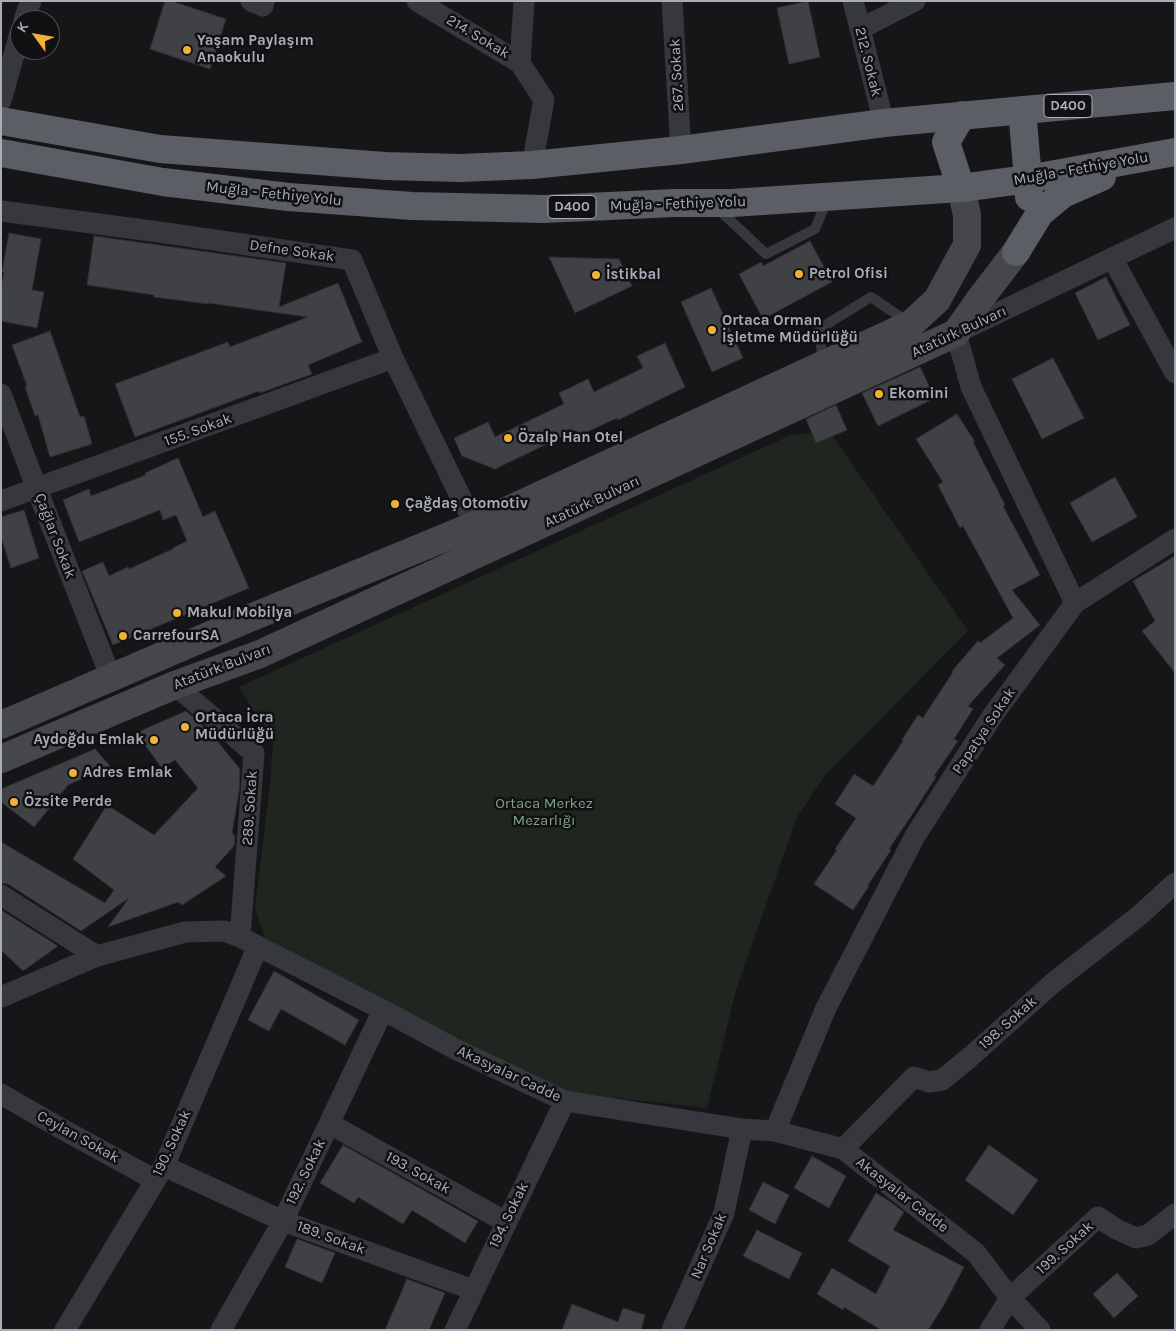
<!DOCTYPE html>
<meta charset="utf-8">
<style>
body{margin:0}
#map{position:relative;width:1176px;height:1331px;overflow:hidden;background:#161618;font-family:Karla,sans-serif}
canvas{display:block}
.frame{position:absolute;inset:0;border:2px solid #a8adb8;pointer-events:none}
.north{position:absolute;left:10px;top:10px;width:50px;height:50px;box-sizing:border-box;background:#111113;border:1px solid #4d4f55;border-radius:50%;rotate:302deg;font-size:14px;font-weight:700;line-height:20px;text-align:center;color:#a8adb8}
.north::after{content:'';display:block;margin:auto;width:18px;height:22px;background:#f2b134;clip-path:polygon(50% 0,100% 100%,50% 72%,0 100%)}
</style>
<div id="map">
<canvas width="1176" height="1331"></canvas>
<div class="frame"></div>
<div class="north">K</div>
</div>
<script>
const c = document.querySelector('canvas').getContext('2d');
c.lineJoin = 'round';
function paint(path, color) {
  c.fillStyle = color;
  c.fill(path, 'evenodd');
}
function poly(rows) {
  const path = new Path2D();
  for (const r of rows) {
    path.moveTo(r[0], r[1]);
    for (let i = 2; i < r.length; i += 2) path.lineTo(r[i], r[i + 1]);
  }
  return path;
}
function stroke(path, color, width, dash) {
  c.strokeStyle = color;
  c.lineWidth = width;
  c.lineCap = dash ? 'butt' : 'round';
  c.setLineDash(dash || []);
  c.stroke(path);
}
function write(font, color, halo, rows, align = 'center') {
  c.font = font + ' Karla,sans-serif';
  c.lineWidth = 5;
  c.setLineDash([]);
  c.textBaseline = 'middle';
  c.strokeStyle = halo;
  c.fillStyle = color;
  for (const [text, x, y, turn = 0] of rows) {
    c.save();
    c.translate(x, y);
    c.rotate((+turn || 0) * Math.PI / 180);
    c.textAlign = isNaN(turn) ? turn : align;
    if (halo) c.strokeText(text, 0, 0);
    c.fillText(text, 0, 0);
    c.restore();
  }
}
const green = poly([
 [830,432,968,631,825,775,797,817,736,990,707,1108,572,1093,270,953,255,908,270,784,273,743,239,687,791,435]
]);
const building = poly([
 [165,1,171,1,226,19,210,69,150,49,165,1],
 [808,1,820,57,789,64,777,8,808,1],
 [9,233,41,239,32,290,44,292,37,328,1,321,1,288,4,272,2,272,9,233],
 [94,236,286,263,279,307,338,283,362,342,308,365,312,374,260,393,259,391,135,437,115,384,228,342,230,347,308,317,208,303,208,304,154,297,154,295,87,285,94,236],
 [810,241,832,282,763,319,739,274,761,262,763,266,810,241],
 [549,257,619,259,632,286,575,313,549,257],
 [1106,277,1130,325,1098,340,1075,293,1106,277],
 [711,288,743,358,712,372,681,302,711,288],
 [50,331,80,417,84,416,92,444,50,457,38,415,35,416,25,387,27,386,12,345,50,331],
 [665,343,685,387,618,420,617,418,578,436,576,430,495,469,462,456,454,438,488,422,495,437,564,404,559,393,588,379,594,392,643,368,637,356,665,343],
 [1053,358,1084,418,1042,439,1012,379,1053,358],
 [920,367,935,398,878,426,862,393,920,367],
 [836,405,847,430,816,443,806,419,836,405],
 [957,414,975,442,973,442,1005,505,1003,506,1040,575,1012,590,1040,625,997,658,1005,665,968,706,973,709,954,739,958,741,934,776,936,777,913,813,889,849,891,850,868,885,869,886,853,910,814,884,837,850,835,849,856,818,835,804,854,774,873,786,903,741,902,740,918,715,923,718,953,672,952,671,978,641,980,643,1013,618,963,526,960,528,938,485,943,482,916,439,957,414],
 [178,458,203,517,215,511,249,588,113,645,82,571,103,562,109,576,128,567,129,569,173,549,173,548,187,541,176,515,163,520,160,510,79,542,63,500,89,489,91,496,146,475,145,473,178,458],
 [1115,477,1137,517,1092,542,1070,503,1115,477],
 [24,510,39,558,11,568,1,537,1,517,24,510],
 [1175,556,1175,673,1142,631,1155,621,1133,581,1175,556],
 [186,711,214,735,213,736,240,769,239,791,232,833,235,836,234,846,215,867,226,876,182,905,178,902,108,927,129,898,81,931,8,884,1,883,1,842,105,903,114,890,73,859,107,805,154,835,198,788,175,760,162,768,136,733,186,711],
 [95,749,110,766,68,785,34,827,1,802,1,789,95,749],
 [1,910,58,946,23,971,1,950,1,910],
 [274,971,359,1020,345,1045,281,1009,269,1031,248,1020,274,971],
 [343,1145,478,1221,465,1243,412,1210,403,1224,358,1197,354,1203,320,1183,343,1145],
 [989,1145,1038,1180,1013,1215,965,1180,989,1145],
 [812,1156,846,1176,829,1208,794,1188,812,1156],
 [763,1182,789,1195,775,1224,749,1210,763,1182],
 [876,1193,889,1201,904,1212,893,1230,964,1267,945,1303,928,1330,881,1330,844,1307,843,1310,817,1294,832,1268,876,1294,890,1266,848,1241,876,1193],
 [757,1230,802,1253,789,1279,743,1256,757,1230],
 [297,1239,335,1253,322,1283,285,1267,297,1239],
 [1117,1273,1138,1296,1114,1318,1093,1294,1117,1273],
 [407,1279,445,1293,429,1330,385,1330,407,1279],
 [572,1304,618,1322,623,1308,645,1315,641,1330,562,1330,572,1304]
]);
const service = poly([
 [716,207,766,254,815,229,827,200],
 [823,363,819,329,871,297,908,322]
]);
const minor = poly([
 [251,1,263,6,264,1],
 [417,1,520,63,544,100,532,165],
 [672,1,681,150],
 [853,1,884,123],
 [24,20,31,1],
 [860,29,915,1],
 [520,63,524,1],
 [1,101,20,33],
 [1,211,159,232,352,260,393,358,465,506,478,524],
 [1112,258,1175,373],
 [1,394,37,489,111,678],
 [1,501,393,358],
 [1075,603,1175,539],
 [175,685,254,753,240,937],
 [1,895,97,956],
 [1,997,97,956,185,932,224,931,240,937,383,1010,455,1049,565,1101,742,1129,775,1131,843,1149,976,1253,1010,1298,1040,1330],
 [1,1094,53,1124,155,1180],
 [330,1124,506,1222],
 [775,1131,826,1008,915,836,993,715,1075,603,971,387,956,333,1175,228],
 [843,1149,914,1077,929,1082,942,1080,969,1058,1054,982,1140,915,1175,883],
 [164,1166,283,1221,473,1290],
 [65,1330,164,1166,258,946],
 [221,1330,283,1221,383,1010],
 [455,1330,565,1101],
 [672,1330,724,1213,742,1129],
 [990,1330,1010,1298,1098,1217,1116,1229,1136,1238,1148,1235,1175,1214]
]);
const secondary = poly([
 [1,725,245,620,478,524,911,324,937,300,967,245,967,215,961,188],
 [1,759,175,685,260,654,956,333,980,299,1016,252]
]);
const trunk = poly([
 [1022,110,1028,179,1029,197],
 [1,121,160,149,385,166,460,168,532,165,681,150,884,123,1175,96],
 [1,153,163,182,289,197,412,206,544,209,675,203,732,203,961,188,1028,179,1175,152],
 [961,188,946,142,962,115],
 [1016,252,1040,213,1063,194,1102,177]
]);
const markers = [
 [187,50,5,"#f2b134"],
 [799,274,5,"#f2b134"],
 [596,275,5,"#f2b134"],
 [712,330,5,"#f2b134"],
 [879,394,5,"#f2b134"],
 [508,438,5,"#f2b134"],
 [395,504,5,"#f2b134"],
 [177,613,5,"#f2b134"],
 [123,636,5,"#f2b134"],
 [185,727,5,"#f2b134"],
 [154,740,5,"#f2b134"],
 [73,773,5,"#f2b134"],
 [14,802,5,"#f2b134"]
];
const shields = [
 [1068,106,48],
 [572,207,48]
];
const shieldNames = [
 ["D400",1068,106],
 ["D400",572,207]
];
const streetNames = [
 ["214. Sokak",478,37,31],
 ["212. Sokak",868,62,76],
 ["267. Sokak",677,75,-93],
 ["Muğla - Fethiye Yolu",1081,169,-10],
 ["Muğla - Fethiye Yolu",274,194,6],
 ["Muğla - Fethiye Yolu",678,204,-2],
 ["Defne Sokak",292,251,8],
 ["Atatürk Bulvarı",959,332,-25],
 ["155. Sokak",198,430,-20],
 ["Atatürk Bulvarı",592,502,-25],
 ["Çağlar Sokak",55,536,69],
 ["Atatürk Bulvarı",222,667,-21],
 ["Papatya Sokak",984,731,-56],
 ["289. Sokak",250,808,-86],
 ["198. Sokak",1008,1023,-42],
 ["Akasyalar Cadde",509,1074,25],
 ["Ceylan Sokak",78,1137,29],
 ["190. Sokak",172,1143,-65],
 ["192. Sokak",306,1172,-64],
 ["193. Sokak",418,1173,29],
 ["Akasyalar Cadde",902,1195,38],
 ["194. Sokak",509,1215,-64],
 ["189. Sokak",331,1238,20],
 ["Nar Sokak",709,1246,-67],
 ["199. Sokak",1065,1248,-42]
];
const poiNames = [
 ["Yaşam Paylaşım",197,41],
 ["Anaokulu",197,58],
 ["Petrol Ofisi",809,274],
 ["İstikbal",606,275],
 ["Ortaca Orman",722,321],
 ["İşletme Müdürlüğü",722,338],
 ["Ekomini",889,394],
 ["Özalp Han Otel",518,438],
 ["Çağdaş Otomotiv",405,504],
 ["Makul Mobilya",187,613],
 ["CarrefourSA",133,636],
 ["Ortaca İcra",195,718],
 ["Müdürlüğü",195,735],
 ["Aydoğdu Emlak",144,740,"right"],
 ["Adres Emlak",83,773],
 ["Özsite Perde",24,802]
];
const parkNames = [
 ["Ortaca Merkez",544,804],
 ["Mezarlığı",544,821]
];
paint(green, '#1e261f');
paint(building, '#404145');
stroke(building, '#303034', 1);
stroke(service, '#37383d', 10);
stroke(minor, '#37383d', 21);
stroke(secondary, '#45474d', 28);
stroke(trunk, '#5b5e65', 28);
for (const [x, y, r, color] of markers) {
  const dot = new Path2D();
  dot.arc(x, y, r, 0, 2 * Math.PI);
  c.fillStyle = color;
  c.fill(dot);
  stroke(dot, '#111113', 2);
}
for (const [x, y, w] of shields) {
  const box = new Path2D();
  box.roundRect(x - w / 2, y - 11.5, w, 23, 4);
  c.fillStyle = '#111113';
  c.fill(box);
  stroke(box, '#a8adb8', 1);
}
write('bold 14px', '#a8adb8', null, shieldNames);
write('15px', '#a8adb8', '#111113', streetNames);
write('bold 15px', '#a8adb8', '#111113', poiNames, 'left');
write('15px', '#7fa381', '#111113', parkNames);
</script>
